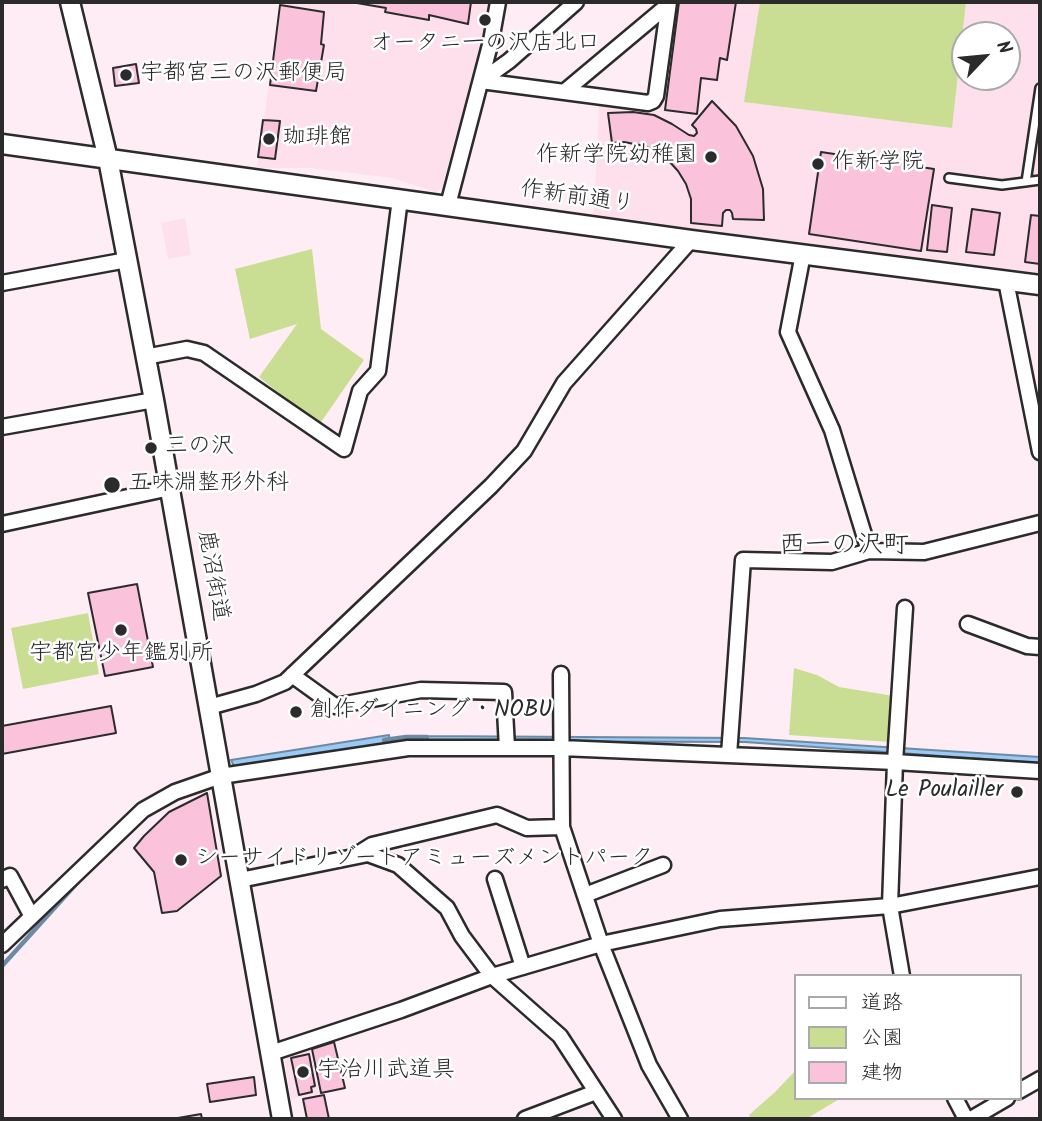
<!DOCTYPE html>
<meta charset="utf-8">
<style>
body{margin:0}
#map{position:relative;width:1042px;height:1121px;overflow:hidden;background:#feedf4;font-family:Kalam,"Klee One",sans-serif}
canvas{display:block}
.frame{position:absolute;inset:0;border:4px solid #2b2b2b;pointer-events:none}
.legend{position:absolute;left:794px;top:974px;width:228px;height:126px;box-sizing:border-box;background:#fff;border:2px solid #aaa;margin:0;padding:9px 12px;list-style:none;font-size:21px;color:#2b2b2b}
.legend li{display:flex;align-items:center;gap:14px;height:35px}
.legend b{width:35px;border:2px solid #aaa}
.north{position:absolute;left:951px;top:21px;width:70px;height:70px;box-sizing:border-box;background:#fff;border:2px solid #aaa;border-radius:50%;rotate:64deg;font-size:19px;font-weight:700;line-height:28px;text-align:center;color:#2b2b2b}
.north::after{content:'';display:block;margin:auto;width:24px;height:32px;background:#2b2b2b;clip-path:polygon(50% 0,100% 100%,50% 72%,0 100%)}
</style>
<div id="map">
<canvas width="1042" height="1121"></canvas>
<div class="frame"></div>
<ul class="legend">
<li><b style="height:9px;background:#fff"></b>道路</li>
<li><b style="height:19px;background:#cade93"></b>公園</li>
<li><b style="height:19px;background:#fac3db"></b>建物</li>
</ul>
<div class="north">N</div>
</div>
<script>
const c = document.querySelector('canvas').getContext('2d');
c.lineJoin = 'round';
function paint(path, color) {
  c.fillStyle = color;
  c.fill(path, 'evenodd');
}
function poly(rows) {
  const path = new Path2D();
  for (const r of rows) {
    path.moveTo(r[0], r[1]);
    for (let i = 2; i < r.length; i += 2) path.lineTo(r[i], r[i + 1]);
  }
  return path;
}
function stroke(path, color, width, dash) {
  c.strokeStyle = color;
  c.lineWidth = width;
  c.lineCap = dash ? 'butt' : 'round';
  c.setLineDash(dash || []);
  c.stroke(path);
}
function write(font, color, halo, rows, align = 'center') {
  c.font = font + ' Kalam,"Klee One",sans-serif';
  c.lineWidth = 5;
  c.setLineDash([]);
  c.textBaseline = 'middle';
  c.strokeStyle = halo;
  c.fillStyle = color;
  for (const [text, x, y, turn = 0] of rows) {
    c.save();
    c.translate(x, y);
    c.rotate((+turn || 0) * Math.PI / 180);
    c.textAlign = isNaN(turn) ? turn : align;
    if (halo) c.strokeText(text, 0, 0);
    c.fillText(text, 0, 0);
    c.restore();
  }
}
const built = poly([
 [302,2,488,2,486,25,442,188,436,192,392,178,311,168,257,168,280,5],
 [674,2,1040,2,1040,273,594,216,599,106,659,111],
 [965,35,1007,35,1007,77,965,77],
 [185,218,191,255,168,259,161,223],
 [311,1049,319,1094,291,1099,284,1058]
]);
const green = poly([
 [760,2,966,2,952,128,744,102],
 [312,249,321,329,364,360,319,425,259,377,297,324,250,339,235,269],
 [88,613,99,674,23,689,11,628],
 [794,668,817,675,839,687,894,696,890,742,789,735],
 [795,1071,795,1098,841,1098,806,1119,751,1119,749,1115,775,1092]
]);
const water = poly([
 [389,735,390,744,235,768,231,760,389,735],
 [421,736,744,738,1040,757,1040,763,745,742,422,741,421,736]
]);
const stream = poly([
 [384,740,406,737,427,737],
 [2,966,78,882]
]);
const building = poly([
 [351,2,471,2,468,24,429,15,429,20,385,12,386,8,351,2],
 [679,2,736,2,727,60,720,58,717,80,701,78,697,114,665,110,679,2],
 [280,5,324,12,321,44,324,45,316,91,270,85,280,5],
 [136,64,139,83,115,86,113,68,136,64],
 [712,101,736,126,753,156,763,189,764,220,733,219,732,213,730,210,726,210,723,213,722,226,691,223,691,199,686,184,678,171,668,160,655,151,645,146,624,142,612,143,608,113,633,112,654,115,672,124,689,135,694,136,697,133,696,129,692,125,712,101],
 [263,120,280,121,275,159,258,157,263,120],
 [821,152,934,169,921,251,809,234,821,152],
 [932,205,952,208,947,252,927,250,932,205],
 [972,209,1000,213,994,255,966,252,972,209],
 [1031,215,1040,216,1040,264,1025,262,1031,215],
 [137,584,153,667,105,676,88,593,137,584],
 [111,706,116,733,2,754,2,726,111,706],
 [207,793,221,876,177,911,162,913,154,872,134,848,144,836,169,812,207,793],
 [334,1042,345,1088,321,1093,312,1049,334,1042],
 [309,1054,315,1086,311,1087,312,1092,299,1095,291,1058,309,1054],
 [254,1077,256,1095,210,1102,207,1084,254,1077],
 [324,1095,329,1119,307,1119,303,1099,324,1095],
 [201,1114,202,1119,172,1119,201,1114]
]);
const service = poly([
 [949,178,1002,185,1040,180],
 [1026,182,1040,88]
]);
const minor = poly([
 [481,81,648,103,653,101,656,96,669,2],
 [481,81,509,61,576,2],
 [564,92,668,5],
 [448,205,491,41,498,2],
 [803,254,788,332,832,430,869,551,924,552,1040,523],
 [1006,281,1040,452],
 [2,283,127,260],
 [145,357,187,349,204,353,344,449,360,391,378,371,400,199],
 [2,427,154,400],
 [2,524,170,488],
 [968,624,1027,646,1040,647],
 [561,674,562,827,601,944,649,1065,680,1119],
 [292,675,335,706,421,690,504,692,507,748],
 [209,707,256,694,285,682,491,486,524,451,564,383,691,240],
 [729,755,743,560,832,562,869,551],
 [356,855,372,845,497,815,527,828,562,827],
 [495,879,523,967],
 [2,880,10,876,31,915],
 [240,880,368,854,398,865,447,908,462,936,492,976,560,1036,614,1119],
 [585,895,663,865],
 [2,945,143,810,175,792,221,776,408,748,561,748,895,762,1040,771],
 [902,976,890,906,895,762,905,608],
 [271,1053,401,1010,492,976,601,944,720,919,890,906,1040,877],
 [1019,1091,1040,1079],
 [955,1098,966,1119],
 [525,1119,596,1092],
 [971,1119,1007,1098]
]);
const tertiary = poly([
 [70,2,108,159,154,400,282,1119],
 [2,144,691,240,1040,285]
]);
const markers = [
 [485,20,7,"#2b2b2b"],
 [126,75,7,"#2b2b2b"],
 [269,139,7,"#2b2b2b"],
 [711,157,7,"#2b2b2b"],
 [818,164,7,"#2b2b2b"],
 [151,448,7,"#2b2b2b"],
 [112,485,9,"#2b2b2b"],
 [121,630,7,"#2b2b2b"],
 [296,712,7,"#2b2b2b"],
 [1017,792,7,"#2b2b2b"],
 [181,860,7,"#2b2b2b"],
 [303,1072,7,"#2b2b2b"]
];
const poiNames = [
 ["オータニ一の沢店北口",485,45,"center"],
 ["宇都宮三の沢郵便局",140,75],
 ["珈琲館",283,139],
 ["作新学院幼稚園",697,157,"right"],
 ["作新学院",832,164],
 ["三の沢",165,448],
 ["五味淵整形外科",128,485],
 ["宇都宮少年鑑別所",121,655,"center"],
 ["創作ダイニング・NOBU",310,712],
 ["Le Poulailler",1003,792,"right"],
 ["シーサイドリゾートアミューズメントパーク",195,860],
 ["宇治川武道具",317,1072]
];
const streetNames = [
 ["作新前通り",577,199,8],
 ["鹿沼街道",211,576,80]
];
const quarterNames = [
 ["西一の沢町",844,548]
];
paint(built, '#fde0ec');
paint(green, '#cade93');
paint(water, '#99caf5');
stroke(water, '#6d8aa4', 2);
stroke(stream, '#6d8aa4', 4.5);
paint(building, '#fac3db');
stroke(building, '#2b2b2b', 2);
stroke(service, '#2b2b2b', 12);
stroke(minor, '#2b2b2b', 19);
stroke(tertiary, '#2b2b2b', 23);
stroke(service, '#fff', 7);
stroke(minor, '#fff', 14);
stroke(tertiary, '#fff', 18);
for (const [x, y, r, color] of markers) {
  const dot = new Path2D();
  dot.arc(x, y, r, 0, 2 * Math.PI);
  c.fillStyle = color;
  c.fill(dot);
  stroke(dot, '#fff', 2.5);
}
write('23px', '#2b2b2b', '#fff', poiNames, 'left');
write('23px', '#2b2b2b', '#fff', streetNames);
write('26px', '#2b2b2b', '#fff', quarterNames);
</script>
